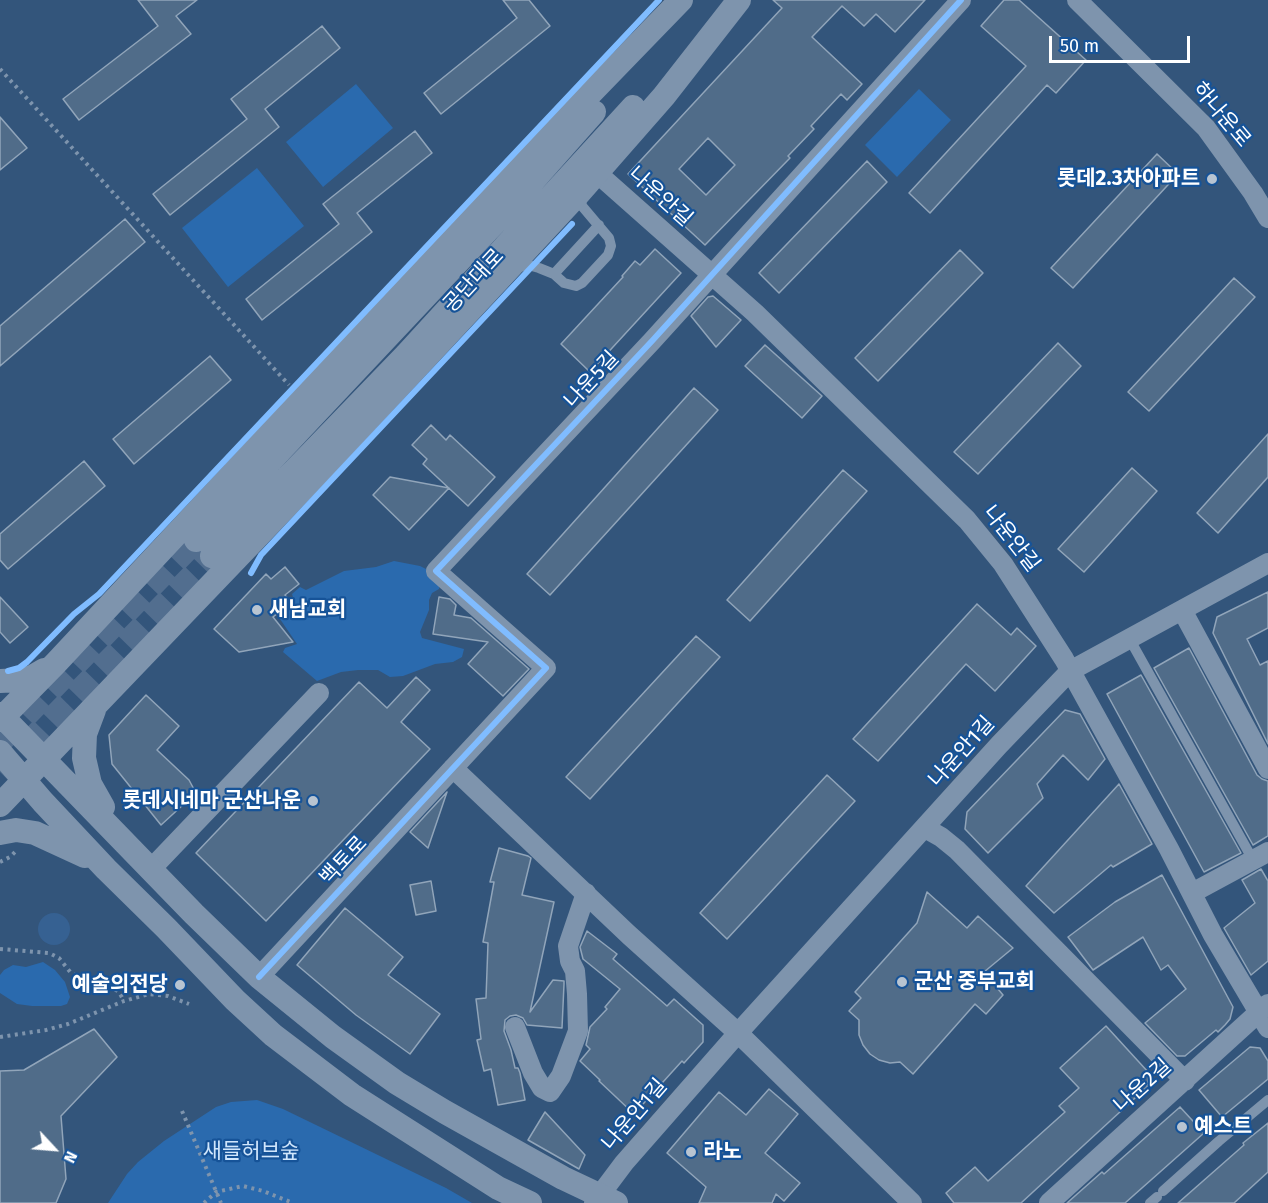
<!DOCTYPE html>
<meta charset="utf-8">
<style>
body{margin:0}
#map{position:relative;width:1268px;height:1203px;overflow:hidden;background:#33557b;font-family:"Fira Sans",sans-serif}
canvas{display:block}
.north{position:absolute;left:24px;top:1119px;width:60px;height:60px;-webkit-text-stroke:4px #165398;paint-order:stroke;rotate:116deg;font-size:16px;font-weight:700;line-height:24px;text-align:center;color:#fff}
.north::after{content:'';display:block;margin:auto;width:21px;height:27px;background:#fff;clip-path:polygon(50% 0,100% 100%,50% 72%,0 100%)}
.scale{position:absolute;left:1049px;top:36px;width:141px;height:27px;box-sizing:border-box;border:3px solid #fff;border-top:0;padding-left:8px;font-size:18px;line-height:21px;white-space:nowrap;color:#fff;-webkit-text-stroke:4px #165398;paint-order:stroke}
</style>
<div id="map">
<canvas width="1268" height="1203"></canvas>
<div class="north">N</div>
<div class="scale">50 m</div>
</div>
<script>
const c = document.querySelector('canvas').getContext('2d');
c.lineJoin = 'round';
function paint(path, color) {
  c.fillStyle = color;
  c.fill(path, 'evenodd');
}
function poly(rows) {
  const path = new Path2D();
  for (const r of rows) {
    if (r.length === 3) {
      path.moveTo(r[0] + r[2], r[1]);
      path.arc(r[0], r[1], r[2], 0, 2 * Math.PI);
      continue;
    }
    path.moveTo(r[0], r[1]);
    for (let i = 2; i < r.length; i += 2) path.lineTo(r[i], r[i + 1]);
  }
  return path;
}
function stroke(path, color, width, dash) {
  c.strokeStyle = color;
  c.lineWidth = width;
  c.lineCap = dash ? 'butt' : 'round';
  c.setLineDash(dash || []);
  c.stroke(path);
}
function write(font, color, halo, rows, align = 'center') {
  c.font = font + ' "Fira Sans","Noto Sans KR",sans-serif';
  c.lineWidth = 4.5;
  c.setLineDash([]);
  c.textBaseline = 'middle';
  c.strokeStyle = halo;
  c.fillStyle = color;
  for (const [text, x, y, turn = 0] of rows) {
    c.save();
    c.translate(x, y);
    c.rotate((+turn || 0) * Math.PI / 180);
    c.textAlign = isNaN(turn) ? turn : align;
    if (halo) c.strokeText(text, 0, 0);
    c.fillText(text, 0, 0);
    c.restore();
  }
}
const green = poly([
 [356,84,393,128,323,187,286,142],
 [919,89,951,120,897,177,865,145],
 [257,168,304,226,228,287,182,228],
 [394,561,420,566,428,570,440,583,439,589,432,593,429,600,429,610,420,632,422,638,464,649,462,657,453,662,435,664,403,676,390,677,378,670,358,670,341,672,317,681,283,652,285,648,297,644,280,619,295,604,292,594,300,587,306,590,344,571,376,567],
 [43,962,55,970,65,982,70,997,67,1004,61,1006,32,1006,17,1004,0,993,0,975,4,970,13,965,26,967],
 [257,1100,283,1109,446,1188,472,1203,108,1203,127,1174,138,1162,164,1141,216,1107,231,1102]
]);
const water = poly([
 [54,929,16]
]);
const building = poly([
 [138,0,197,0,176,16,191,34,79,120,63,99,158,26,138,0],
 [503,0,529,0,550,26,441,114,424,93,517,18,503,0],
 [773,0,925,0,895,32,876,14,864,26,842,6,812,37,862,84,847,100,841,94,811,126,814,129,788,156,790,158,705,245,628,174,782,8,773,0],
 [708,138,735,165,706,195,679,169,708,138],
 [1004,0,1019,0,1086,60,1056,93,1047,85,930,213,909,193,1026,66,981,26,1004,0],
 [322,26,340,48,265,109,279,127,170,215,153,194,247,119,231,99,322,26],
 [0,117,27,148,0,170,0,117],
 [415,131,432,153,357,213,372,232,262,320,246,299,339,224,323,204,415,131],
 [1157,154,1178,174,1073,288,1051,268,1157,154],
 [867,161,887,182,779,293,759,273,867,161],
 [125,219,145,242,0,366,0,326,125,219],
 [655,249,681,273,590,372,561,344,623,277,622,276,635,261,640,265,655,249],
 [960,250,983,273,878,381,855,358,960,250],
 [1234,278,1255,297,1149,411,1128,392,1234,278],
 [713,296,741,320,716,347,691,316,708,297,713,296],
 [1058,343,1081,366,978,474,954,452,1058,343],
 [765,345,822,396,802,418,745,366,765,345],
 [210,356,231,380,134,464,113,439,210,356],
 [694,388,718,410,550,595,527,574,694,388],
 [431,425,446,440,450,435,495,477,468,506,423,464,427,459,412,445,431,425],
 [1268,434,1268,477,1218,533,1197,513,1268,434],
 [84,461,105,486,8,569,0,560,0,534,84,461],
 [1132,468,1157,491,1084,572,1058,549,1132,468],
 [843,470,867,491,750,621,727,600,843,470],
 [390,477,449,488,409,530,373,495,390,477],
 [285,567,299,584,285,595,291,603,273,617,293,642,239,652,214,629,266,574,271,579,285,567],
 [1268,592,1268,628,1247,639,1260,665,1268,661,1268,744,1213,633,1217,617,1268,592],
 [0,597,28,627,10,643,0,632,0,597],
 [439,597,450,599,456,605,454,615,471,618,529,669,503,696,468,664,488,642,433,634,439,597],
 [977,604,1011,635,1017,628,1036,646,995,691,966,664,878,761,853,739,977,604],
 [696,636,720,657,590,799,566,777,696,636],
 [1189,648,1257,775,1262,779,1268,781,1268,836,1253,845,1154,668,1189,648],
 [1141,675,1241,853,1204,872,1107,694,1141,675],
 [416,677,430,690,401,722,430,749,266,921,196,853,359,682,387,708,416,677],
 [146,695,179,726,157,750,189,780,196,793,161,825,112,764,109,735,146,695],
 [1065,710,1080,714,1105,759,1088,780,1063,755,1037,784,1043,798,988,853,965,829,967,812,1065,710],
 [827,775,855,801,727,939,700,913,827,775],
 [1119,784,1152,844,1113,867,1111,865,1054,913,1026,886,1119,784],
 [447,792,428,848,410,832,447,792],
 [499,848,528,856,531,858,522,895,554,902,530,1012,553,980,564,981,564,984,562,1028,527,1025,523,1018,516,1015,510,1016,505,1020,504,1031,511,1050,515,1068,518,1068,520,1073,525,1100,498,1105,491,1069,484,1071,477,1040,481,1039,476,999,486,998,488,943,483,942,494,882,490,882,499,848],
 [1261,869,1268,881,1268,961,1251,975,1224,928,1255,903,1242,880,1261,869],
 [1162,875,1233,1007,1230,1019,1225,1025,1218,1032,1216,1030,1185,1056,1177,1056,1145,1023,1186,989,1168,965,1161,970,1143,937,1093,970,1068,937,1115,902,1162,875],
 [431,881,436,911,416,915,410,885,431,881],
 [927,892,967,928,978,916,1013,948,984,972,1003,995,986,1014,975,1004,913,1074,900,1062,890,1063,879,1060,870,1054,863,1045,859,1035,859,1020,849,1011,861,998,855,992,917,923,927,892],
 [345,908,403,957,388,975,440,1014,410,1054,356,1015,297,965,345,908],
 [587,931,617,954,613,959,667,1006,674,999,703,1025,703,1042,684,1063,682,1061,634,1114,599,1081,600,1080,580,1061,590,1049,586,1045,590,1027,607,1009,605,1007,620,989,583,959,580,947,587,931],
 [1106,1026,1149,1073,1147,1087,1021,1203,954,1203,946,1193,975,1167,988,1181,1065,1112,1059,1106,1079,1088,1060,1068,1106,1026],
 [94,1029,117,1057,61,1116,66,1179,56,1203,0,1203,0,1071,24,1070,94,1029],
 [1250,1047,1260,1048,1268,1061,1268,1079,1222,1117,1199,1090,1250,1047],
 [769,1089,798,1114,765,1153,800,1183,784,1201,776,1194,772,1203,699,1203,706,1187,667,1153,719,1092,746,1115,769,1089],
 [1180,1107,1204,1133,1125,1203,1067,1203,1102,1172,1104,1174,1180,1107],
 [545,1112,585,1155,579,1169,528,1140,545,1112],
 [1268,1123,1268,1172,1234,1203,1178,1203,1244,1145,1243,1143,1268,1123]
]);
const tertiaryTunnel = poly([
 [0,742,196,540],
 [0,772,212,556]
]);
const path = poly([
 [0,69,289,385],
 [0,862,10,857,16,851],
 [0,949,49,953,59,958,71,973,88,981,105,983,119,992,124,1001],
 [0,1037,46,1030,68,1024,124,1001,149,994,168,996,189,1004],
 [182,1111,221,1203],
 [204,1203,216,1192,243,1186,263,1191,293,1203]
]);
const service = poly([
 [516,268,528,265,539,268,554,274,564,283,576,286,582,283,608,255,611,246,609,238,582,206,581,199,583,194],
 [554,274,599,225],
 [1129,638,1253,860],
 [1163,1191,1219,1141,1268,1100],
 [1150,1203,1157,1197]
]);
const minor = poly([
 [1077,0,1206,128,1253,193,1268,218],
 [597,173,755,313,967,520,1003,564,1064,659,1169,849,1213,935,1268,1028],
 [1182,610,1268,769],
 [453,768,629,935,738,1033,912,1203],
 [925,828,941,837,957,850,1185,1081],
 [151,869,319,693],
 [1192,893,1268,852],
 [259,977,546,668,436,571,652,341,961,0],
 [515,1027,533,1073,542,1088,550,1092,561,1076,578,1031,577,994,575,971,570,961,568,946,586,893],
 [594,1203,624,1163,738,1033,999,745,1070,671,1268,563],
 [1049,1203,1268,1004]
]);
const tertiary = poly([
 [196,540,515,201,594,112],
 [212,556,406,355,633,107],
 [0,681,21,680,32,677,44,670],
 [94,710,85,734,84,758,90,784,103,807],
 [0,714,194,914,259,977,333,1037,397,1083,445,1112,563,1178,616,1203],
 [0,720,55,664,519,167,681,0],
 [0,752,43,802,106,869,166,928,235,1000,273,1035,352,1095,498,1188,530,1203],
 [0,805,325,466,579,193,664,96,739,0],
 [0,833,16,830,35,833,85,856]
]);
const cycleway = poly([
 [251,573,261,555,572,224],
 [8,671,19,668,27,662,74,614,99,594,659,0],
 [259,977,546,668,436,571,652,341,961,0]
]);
const markers = [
 [1212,179,6,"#b8c4d1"],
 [257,610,6,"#b8c4d1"],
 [313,801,6,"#b8c4d1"],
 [902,982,6,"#b8c4d1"],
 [180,985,6,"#b8c4d1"],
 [1182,1127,6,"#b8c4d1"],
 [691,1152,6,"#b8c4d1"]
];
const streetNames = [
 ["하나운로",1221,115,50],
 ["나운안길",660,197,42],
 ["공단대로",474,281,-47],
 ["나운5길",592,380,-47],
 ["나운안길",1011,539,52],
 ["나운안1길",962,752,-48],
 ["백토로",344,861,-47],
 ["나운2길",1143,1086,-42],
 ["나운안1길",635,1115,-49]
];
const poiNames = [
 ["롯데2.3차아파트",1200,179,"right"],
 ["새남교회",269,610],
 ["롯데시네마 군산나운",301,801,"right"],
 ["군산 중부교회",914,982],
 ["예술의전당",168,985,"right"],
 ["예스트",1194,1127],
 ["라노",703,1152]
];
const parkNames = [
 ["새들허브숲",251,1152]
];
paint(green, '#2a6aae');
paint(water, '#366192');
paint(building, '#506c89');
stroke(building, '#91a5ba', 1.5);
stroke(tertiaryTunnel, '#526e8f', 24, [24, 12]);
stroke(path, '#7e94ad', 4, [3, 4.5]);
stroke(service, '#7e94ad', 10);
stroke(minor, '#7e94ad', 20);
stroke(tertiary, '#7e94ad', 24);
stroke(cycleway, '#80bcff', 6);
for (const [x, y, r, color] of markers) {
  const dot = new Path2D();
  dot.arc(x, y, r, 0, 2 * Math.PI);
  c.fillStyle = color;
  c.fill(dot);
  stroke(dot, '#165398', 2);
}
write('21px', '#fff', '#165398', streetNames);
write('bold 21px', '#fff', '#165398', poiNames, 'left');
write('21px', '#d0e6fc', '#165398', parkNames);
</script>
